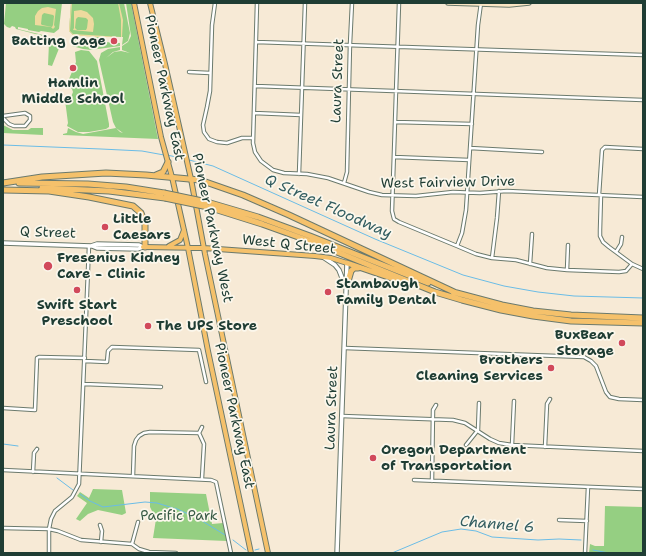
<!DOCTYPE html>
<style>
body{margin:0}
#map{position:relative;width:646px;height:556px;overflow:hidden;background:#f7ead6;font-family:"Shantell Sans",sans-serif}
canvas{display:block}
.frame{position:absolute;inset:0;border:4px solid #1f3d34;pointer-events:none}
</style>
<div id="map">
<canvas width="646" height="556"></canvas>
<div class="frame"></div>
</div>
<script>
const c = document.querySelector('canvas').getContext('2d');
c.lineJoin = 'round';
function paint(path, color) {
  c.fillStyle = color;
  c.fill(path, 'evenodd');
}
function poly(rows) {
  const path = new Path2D();
  for (const r of rows) {
    path.moveTo(r[0], r[1]);
    for (let i = 2; i < r.length; i += 2) path.lineTo(r[i], r[i + 1]);
  }
  return path;
}
function stroke(path, color, width, dash) {
  c.strokeStyle = color;
  c.lineWidth = width;
  c.lineCap = dash ? 'butt' : 'round';
  c.setLineDash(dash || []);
  c.stroke(path);
}
function write(font, color, halo, rows, align = 'center') {
  c.font = font + ' "Shantell Sans",sans-serif';
  c.lineWidth = 3.5;
  c.setLineDash([]);
  c.textBaseline = 'middle';
  c.strokeStyle = halo;
  c.fillStyle = color;
  for (const [text, x, y, turn = 0] of rows) {
    c.save();
    c.translate(x, y);
    c.rotate((+turn || 0) * Math.PI / 180);
    c.textAlign = isNaN(turn) ? turn : align;
    if (halo) c.strokeText(text, 0, 0);
    c.fillText(text, 0, 0);
    c.restore();
  }
}
const green = poly([
 [6,3,62,3,59,29,54,33,41,31,39,32,28,30,28,29,18,27,18,29,47,36,47,37,16,29,15,27,12,26,10,28,7,27,4,24],
 [71,3,124,3,130,33,128,41,122,45,123,37,105,37,105,42,120,43,120,46,91,50,83,49,72,46,72,40,93,40,93,36,73,35,69,31],
 [126,3,131,3,158,139,63,135,63,134,67,133,68,128,76,132,83,134,116,128,120,132,123,133,116,128,113,122,99,60,101,53,108,49,120,47,120,50,113,52,106,58,102,65,106,58,114,52,121,51,130,53,122,50,122,46,128,42,131,36],
 [49,43,60,46,52,66,48,65],
 [81,50,89,51,97,61,109,124,109,127,106,129,89,132,78,132,67,126,68,123,65,100,71,97,73,92,72,89,67,84,76,62,75,52],
 [3,125,13,130,28,130,31,128,43,128,43,135,3,133],
 [93,489,122,490,126,513,122,515,98,510,88,514,80,521,76,519,87,503,77,496,80,492,89,498],
 [150,492,206,494,212,524,223,523,227,541,153,538,156,519,150,507],
 [605,506,643,507,643,553,589,553,590,544,595,546,604,546]
]);
const sand = poly([
 [71,3,72,3,70,31,73,34,121,37,121,20,118,3,119,3,123,20,122,37,93,37,73,35,69,31],
 [48,7,56,9,54,25,55,27,53,29,51,27,35,25,35,16,38,11,42,8],
 [44,13,53,15,54,16,53,25,52,27,42,25,41,24,42,15],
 [81,10,87,12,93,18,94,24,93,32,73,30,74,28,74,11],
 [78,17,86,18,88,20,87,28,86,30,77,30,75,28,76,19]
]);
const stream = poly([
 [3,145,101,149,142,151,164,155],
 [167,155,185,159],
 [189,160,213,166,375,239,463,275,504,286,538,292,574,296,643,298],
 [3,444,18,446],
 [57,478,73,490],
 [80,494,90,501,103,507,145,502,157,503,173,508],
 [175,508,199,519,225,535],
 [233,540,246,550],
 [255,550,259,549],
 [593,550,609,553,643,553],
 [392,553,442,532,461,529,476,531,492,537,538,540,559,539,581,540]
]);
const minor = poly([
 [215,3,212,25,210,91,207,107,203,125,204,132,209,139,217,142,227,143,242,138,253,138],
 [257,3,253,143,255,152,261,161,273,170,284,173,307,174,328,178,369,192,382,195,416,196,453,192,480,193,507,191,643,197],
 [399,3,392,211,394,219,399,222,457,246,476,254,492,258,516,260,547,268,567,270,619,272,626,271,632,264,643,269],
 [256,42,643,55],
 [189,72,210,73],
 [255,86,643,100],
 [254,113,301,115],
 [3,116,25,113,30,116,30,120,25,126,14,126,9,124,3,118],
 [395,122,472,124],
 [470,148,542,152],
 [394,157,469,160],
 [299,174,305,3],
 [344,183,347,172,350,44,352,3],
 [599,195,602,150,605,147,643,149],
 [601,195,600,230,600,236,603,242,609,247,632,264],
 [457,246,462,233,466,210,478,25,481,3],
 [616,252,621,244,622,237],
 [492,258,497,218,499,191],
 [530,264,532,234],
 [567,270,568,245],
 [345,348,584,357,591,361,596,366,606,392,610,397,619,399,643,400],
 [85,361,107,362,108,351,112,347,199,350,206,382],
 [84,384,161,387],
 [3,408,35,410,37,358,39,357,85,358],
 [342,416,453,420,465,423,490,439,499,443,512,445,643,451],
 [199,433,202,427],
 [466,445,478,430,479,403],
 [512,445,514,401],
 [545,447,547,404,550,399],
 [3,470,211,480,216,482,231,553],
 [33,472,34,453,37,449],
 [133,476,134,446,136,440,139,436,144,433,150,432,199,433,204,444,202,478],
 [414,480,643,489],
 [432,481,433,410,436,405],
 [559,520,587,521],
 [100,525,102,531,101,542],
 [3,528,49,529,58,531,81,540,132,544,139,549,149,552,176,553],
 [132,544,138,522],
 [49,553,49,529,51,519,55,511,72,497,79,484,89,246],
 [585,553,588,487]
]);
const tertiary = poly([
 [3,243,91,246,97,244,139,245,143,247],
 [92,246,97,248,138,249,143,247],
 [323,257,335,265,339,270,346,288],
 [337,553,347,263]
]);
const secondary = poly([
 [448,3,509,5,529,3]
]);
const primary = poly([
 [134,3,161,137,172,177,188,248,208,351,251,553],
 [150,3,165,64,191,179,205,254,268,553],
 [169,246,180,240,184,230],
 [143,247,204,248,315,256,331,258,347,263]
]);
const motorway = poly([
 [156,175,163,172,168,162],
 [3,183,42,177,106,173,146,175,200,180,243,195,289,215,454,292],
 [19,183,88,184,126,187,164,193],
 [42,188,109,191,165,198],
 [3,190,49,191,89,197,133,206,141,213,145,223,145,247],
 [207,202,258,217,310,236,428,283],
 [208,207,262,224,315,243,435,292,462,300,501,310,533,316,571,321,643,323],
 [347,263,403,282],
 [347,285,351,271,354,268,358,268],
 [453,292,502,305,533,311,571,315,643,318]
]);
const motorwayBridge = poly([
 [164,193,207,202],
 [165,198,208,207]
]);
const markers = [
 [114,41,4,"#d1495b"],
 [73,68,4,"#d1495b"],
 [105,227,4,"#d1495b"],
 [48,266,5,"#d1495b"],
 [77,290,4,"#d1495b"],
 [328,292,4,"#d1495b"],
 [148,326,4,"#d1495b"],
 [622,343,4,"#d1495b"],
 [551,368,4,"#d1495b"],
 [373,458,4,"#d1495b"]
];
const poiNames = [
 ["Batting Cage",106,41,"right"],
 ["Hamlin",73,83,"center"],
 ["Middle School",73,99,"center"],
 ["Little",113,219],
 ["Caesars",113,235],
 ["Fresenius Kidney",57,258],
 ["Care - Clinic",57,274],
 ["Stambaugh",336,284],
 ["Family Dental",336,300],
 ["Swift Start",77,305,"center"],
 ["Preschool",77,321,"center"],
 ["The UPS Store",156,326],
 ["BuxBear",614,335,"right"],
 ["Storage",614,351,"right"],
 ["Brothers",543,360,"right"],
 ["Cleaning Services",543,376,"right"],
 ["Oregon Department",381,450],
 ["of Transportation",381,466]
];
const streetNames = [
 ["Laura Street",338,81,-88],
 ["Pioneer Parkway East",164,88,78],
 ["West Fairview Drive",448,183,-1],
 ["Pioneer Parkway West",212,228,78],
 ["Q Street",48,233,2],
 ["West Q Street",289,245,6],
 ["Laura Street",332,408,-88],
 ["Pioneer Parkway East",234,416,78]
];
const parkNames = [
 ["Pacific Park",179,516]
];
const waterNames = [
 ["Q Street Floodway",328,207,24],
 ["Channel 6",497,525,5]
];
paint(green, '#95cf82');
paint(sand, '#eeda9e');
stroke(stream, '#6abce6', 1);
stroke(minor, '#6b7a6d', 4.5);
stroke(tertiary, '#6b7a6d', 5.5);
stroke(secondary, '#6b7a6d', 5.5);
stroke(primary, '#6b7a6d', 6);
stroke(motorway, '#6b7a6d', 7);
stroke(minor, '#fff', 2.5);
stroke(tertiary, '#fff', 3.5);
stroke(secondary, '#fbe6c4', 3.5);
stroke(primary, '#f5c16b', 4);
stroke(motorway, '#f5c16b', 5);
stroke(motorwayBridge, '#6b7a6d', 7, []);
stroke(motorwayBridge, '#f5c16b', 5);
for (const [x, y, r, color] of markers) {
  const dot = new Path2D();
  dot.arc(x, y, r, 0, 2 * Math.PI);
  c.fillStyle = color;
  c.fill(dot);
  stroke(dot, '#fbf7ec', 1.5);
}
write('bold 14px', '#1f3d34', '#fbf7ec', poiNames, 'left');
write('14px', '#1f3d34', '#fbf7ec', streetNames);
write('14px', '#375a44', '#fbf7ec', parkNames);
write('italic 15px', '#325d60', '#fbf7ec', waterNames);
</script>
